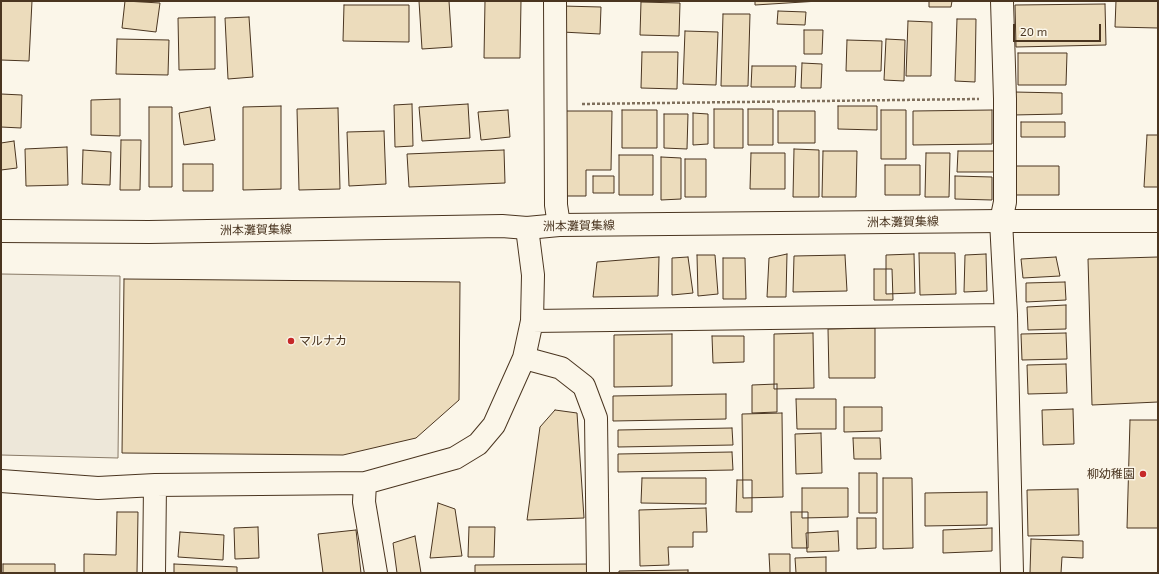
<!DOCTYPE html>
<meta charset="utf-8">
<style>
body{margin:0}
#map{position:relative;width:1159px;height:574px;overflow:hidden;background:#fbf6e9;font-family:"Exo 2",sans-serif}
canvas{display:block}
.frame{position:absolute;inset:0;border:2px solid #4a3520;pointer-events:none}
.scale{position:absolute;left:1013px;top:24px;width:88px;height:18px;box-sizing:border-box;border:2px solid #4a3520;border-top:0;padding-left:5px;font-size:12px;line-height:14px;white-space:nowrap;color:#4a3520;-webkit-text-stroke:3px #fbf6e9;paint-order:stroke}
</style>
<div id="map">
<canvas width="1159" height="574"></canvas>
<div class="frame"></div>
<div class="scale">20 m</div>
</div>
<script>
const c = document.querySelector('canvas').getContext('2d');
c.lineJoin = 'round';
function paint(path, color) {
  c.fillStyle = color;
  c.fill(path, 'evenodd');
}
function poly(rows) {
  const path = new Path2D();
  for (const r of rows) {
    path.moveTo(r[0], r[1]);
    for (let i = 2; i < r.length; i += 2) path.lineTo(r[i], r[i + 1]);
  }
  return path;
}
function stroke(path, color, width, dash) {
  c.strokeStyle = color;
  c.lineWidth = width;
  c.lineCap = dash ? 'butt' : 'round';
  c.setLineDash(dash || []);
  c.stroke(path);
}
function write(font, color, halo, rows, align = 'center') {
  c.font = font + ' "Exo 2","Noto Sans JP",sans-serif';
  c.lineWidth = 3;
  c.setLineDash([]);
  c.textBaseline = 'middle';
  c.strokeStyle = halo;
  c.fillStyle = color;
  for (const [text, x, y, turn = 0] of rows) {
    c.save();
    c.translate(x, y);
    c.rotate((+turn || 0) * Math.PI / 180);
    c.textAlign = isNaN(turn) ? turn : align;
    if (halo) c.strokeText(text, 0, 0);
    c.fillText(text, 0, 0);
    c.restore();
  }
}
const parking = poly([
 [1,274,120,276,118,458,1,455,1,274]
]);
const building = poly([
 [1,1,32,1,29,61,1,60,1,1],
 [125,1,160,3,156,32,122,28,125,1],
 [419,1,449,1,452,47,422,49,419,1],
 [485,1,521,1,520,58,484,58,485,1],
 [755,1,819,1,755,5,755,1],
 [929,1,952,1,951,7,929,7,929,1],
 [1116,1,1158,1,1158,28,1115,27,1116,1],
 [641,2,680,3,679,36,640,35,641,2],
 [1105,4,1106,45,1016,47,1015,5,1105,4],
 [344,5,409,5,409,42,343,41,344,5],
 [562,6,601,7,600,34,562,32,562,6],
 [778,11,806,12,805,25,777,24,778,11],
 [723,14,750,14,748,86,721,86,723,14],
 [215,17,215,69,179,70,178,18,215,17],
 [249,17,253,77,228,79,225,18,249,17],
 [957,19,976,19,975,82,955,81,957,19],
 [908,21,932,22,931,76,906,76,908,21],
 [804,30,823,30,822,54,804,54,804,30],
 [685,31,718,32,716,85,683,84,685,31],
 [117,39,169,40,168,75,116,74,117,39],
 [886,39,905,40,904,81,884,80,886,39],
 [847,40,882,41,881,71,846,71,847,40],
 [642,52,678,52,677,89,641,88,642,52],
 [1018,53,1067,53,1066,85,1018,85,1018,53],
 [802,63,822,64,821,88,801,88,802,63],
 [752,66,796,66,795,87,751,87,752,66],
 [1014,92,1062,93,1062,114,1013,115,1014,92],
 [1,94,22,95,21,128,1,127,1,94],
 [120,99,120,136,91,135,91,100,120,99],
 [412,104,413,146,395,147,394,105,412,104],
 [468,104,470,138,422,141,419,107,468,104],
 [281,106,281,189,243,190,243,107,281,106],
 [838,106,877,106,877,130,838,129,838,106],
 [149,107,172,107,172,187,149,187,149,107],
 [210,107,215,140,184,145,179,113,210,107],
 [338,108,340,189,299,190,297,109,338,108],
 [714,109,743,109,743,148,714,148,714,109],
 [748,109,773,109,773,145,748,145,748,109],
 [508,110,510,137,481,140,478,112,508,110],
 [622,110,657,110,657,148,622,148,622,110],
 [881,110,906,110,906,159,881,159,881,110],
 [992,110,992,144,913,145,913,111,992,110],
 [565,111,612,111,611,170,586,170,586,196,563,196,565,111],
 [778,111,815,111,815,143,778,143,778,111],
 [693,113,708,114,708,144,693,145,693,113],
 [664,114,688,114,687,149,664,148,664,114],
 [1021,122,1065,122,1065,137,1021,137,1021,122],
 [384,131,386,184,349,186,347,132,384,131],
 [1147,135,1158,135,1158,187,1144,187,1147,135],
 [121,140,141,140,140,190,120,190,121,140],
 [14,141,17,168,1,170,1,143,14,141],
 [67,147,68,185,26,186,25,149,67,147],
 [794,149,819,150,819,197,793,197,794,149],
 [83,150,111,152,110,185,82,184,83,150],
 [504,150,505,183,409,187,407,154,504,150],
 [823,151,857,151,856,197,822,197,823,151],
 [958,151,995,151,995,172,957,172,958,151],
 [751,153,785,153,785,189,750,189,751,153],
 [926,153,950,153,949,197,925,197,926,153],
 [619,155,653,155,653,195,619,195,619,155],
 [661,157,681,158,681,199,661,200,661,157],
 [685,159,706,159,706,197,685,197,685,159],
 [183,164,213,164,213,191,183,191,183,164],
 [885,165,920,165,920,195,885,195,885,165],
 [1015,166,1059,166,1059,195,1015,195,1015,166],
 [593,176,614,176,614,193,593,193,593,176],
 [955,176,992,177,992,200,955,199,955,176],
 [919,253,955,253,956,294,920,295,919,253],
 [787,254,786,297,767,297,769,258,787,254],
 [914,254,915,293,886,294,886,255,914,254],
 [986,254,987,291,964,292,965,255,986,254],
 [697,255,715,255,718,294,698,296,697,255],
 [845,255,847,291,793,292,794,256,845,255],
 [659,257,658,296,593,297,597,262,659,257],
 [688,257,693,293,672,295,672,258,688,257],
 [1056,257,1060,276,1023,278,1021,259,1056,257],
 [1158,257,1158,402,1092,405,1088,259,1158,257],
 [723,258,745,258,746,299,723,299,723,258],
 [874,269,892,269,893,300,874,300,874,269],
 [124,279,460,282,459,400,416,438,343,455,122,453,124,279],
 [1065,282,1066,300,1026,302,1026,283,1065,282],
 [1066,305,1066,329,1028,330,1027,307,1066,305],
 [875,328,875,378,829,378,828,329,875,328],
 [813,333,814,388,774,389,774,334,813,333],
 [1066,333,1067,359,1022,360,1021,334,1066,333],
 [672,334,672,386,614,387,614,335,672,334],
 [712,336,744,336,744,362,713,363,712,336],
 [1066,364,1067,393,1028,394,1027,365,1066,364],
 [777,384,777,412,752,413,752,385,777,384],
 [726,394,726,419,613,421,613,396,726,394],
 [796,399,836,399,836,429,797,429,796,399],
 [844,407,882,407,882,431,844,432,844,407],
 [1073,409,1074,444,1043,445,1042,410,1073,409],
 [555,410,577,413,584,518,527,520,540,427,555,410],
 [782,413,783,497,743,498,742,414,782,413],
 [1130,420,1158,420,1158,528,1127,528,1130,420],
 [732,428,733,445,618,447,618,430,732,428],
 [821,433,822,473,796,474,795,434,821,433],
 [853,438,880,438,881,459,854,459,853,438],
 [732,452,733,470,618,472,618,454,732,452],
 [859,473,877,473,877,513,859,513,859,473],
 [642,478,706,478,706,504,641,503,642,478],
 [883,478,912,478,913,548,883,549,883,478],
 [737,480,752,480,752,512,736,512,737,480],
 [802,488,848,488,848,517,802,518,802,488],
 [1078,489,1079,535,1028,536,1027,490,1078,489],
 [987,492,987,525,925,526,925,493,987,492],
 [438,503,455,509,462,556,430,558,438,503],
 [706,508,707,532,693,532,693,547,668,547,669,565,640,566,639,510,706,508],
 [117,512,138,512,137,573,84,573,84,554,116,555,117,512],
 [791,512,808,512,808,548,792,548,791,512],
 [857,518,876,518,876,548,857,549,857,518],
 [258,527,259,558,235,559,234,528,258,527],
 [469,527,495,527,494,557,468,557,469,527],
 [992,528,992,551,943,553,943,530,992,528],
 [356,530,361,573,323,573,318,534,356,530],
 [838,531,839,551,807,552,806,533,838,531],
 [180,532,224,535,223,560,178,557,180,532],
 [415,536,421,573,397,573,393,543,415,536],
 [1031,539,1083,541,1083,558,1062,557,1061,573,1030,573,1031,539],
 [769,554,790,554,790,573,770,573,769,554],
 [826,557,826,573,796,573,795,558,826,557],
 [3,564,55,564,55,573,3,573,3,564],
 [174,564,237,567,237,573,174,573,174,564],
 [591,564,591,573,475,573,475,565,591,564],
 [688,570,688,573,619,573,619,571,688,570]
]);
const path = poly([
 [582,104,979,99]
]);
const minor = poly([
 [555,1,556,205,559,225],
 [1002,1,1005,99,1005,202,1001,221,1006,315,1012,573],
 [532,321,1006,315],
 [524,358,561,368,584,386,596,418,598,573],
 [1,481,98,488,155,485,365,483,455,458,478,444,494,425,524,358,532,321,533,275,527,228],
 [365,483,364,502,376,573],
 [154,573,155,485]
]);
const major = poly([
 [1,231,149,232,502,226,527,228,559,225,1001,221,1158,221]
]);
const markers = [
 [291,341,4,"#c62828"],
 [1143,474,4,"#c62828"]
];
const streetNames = [
 ["洲本灘賀集線",903,222,-1],
 ["洲本灘賀集線",579,226,-1],
 ["洲本灘賀集線",256,230,-1]
];
const poiNames = [
 ["マルナカ",299,341],
 ["柳幼稚園",1135,474,"right"]
];
paint(parking, '#ede7d9');
stroke(parking, '#887966', 1);
paint(building, '#ecdcbc');
stroke(building, '#4a3520', 1);
stroke(minor, '#4a3520', 24);
stroke(major, '#4a3520', 24);
stroke(path, '#7f6f5c', 2.5, [3, 2]);
stroke(minor, '#fbf6e9', 22);
stroke(major, '#fbf6e9', 22);
for (const [x, y, r, color] of markers) {
  const dot = new Path2D();
  dot.arc(x, y, r, 0, 2 * Math.PI);
  c.fillStyle = color;
  c.fill(dot);
  stroke(dot, '#fbf6e9', 1.5);
}
write('12px', '#4a3520', '#fbf6e9', streetNames);
write('12px', '#4a3520', '#fbf6e9', poiNames, 'left');
</script>
